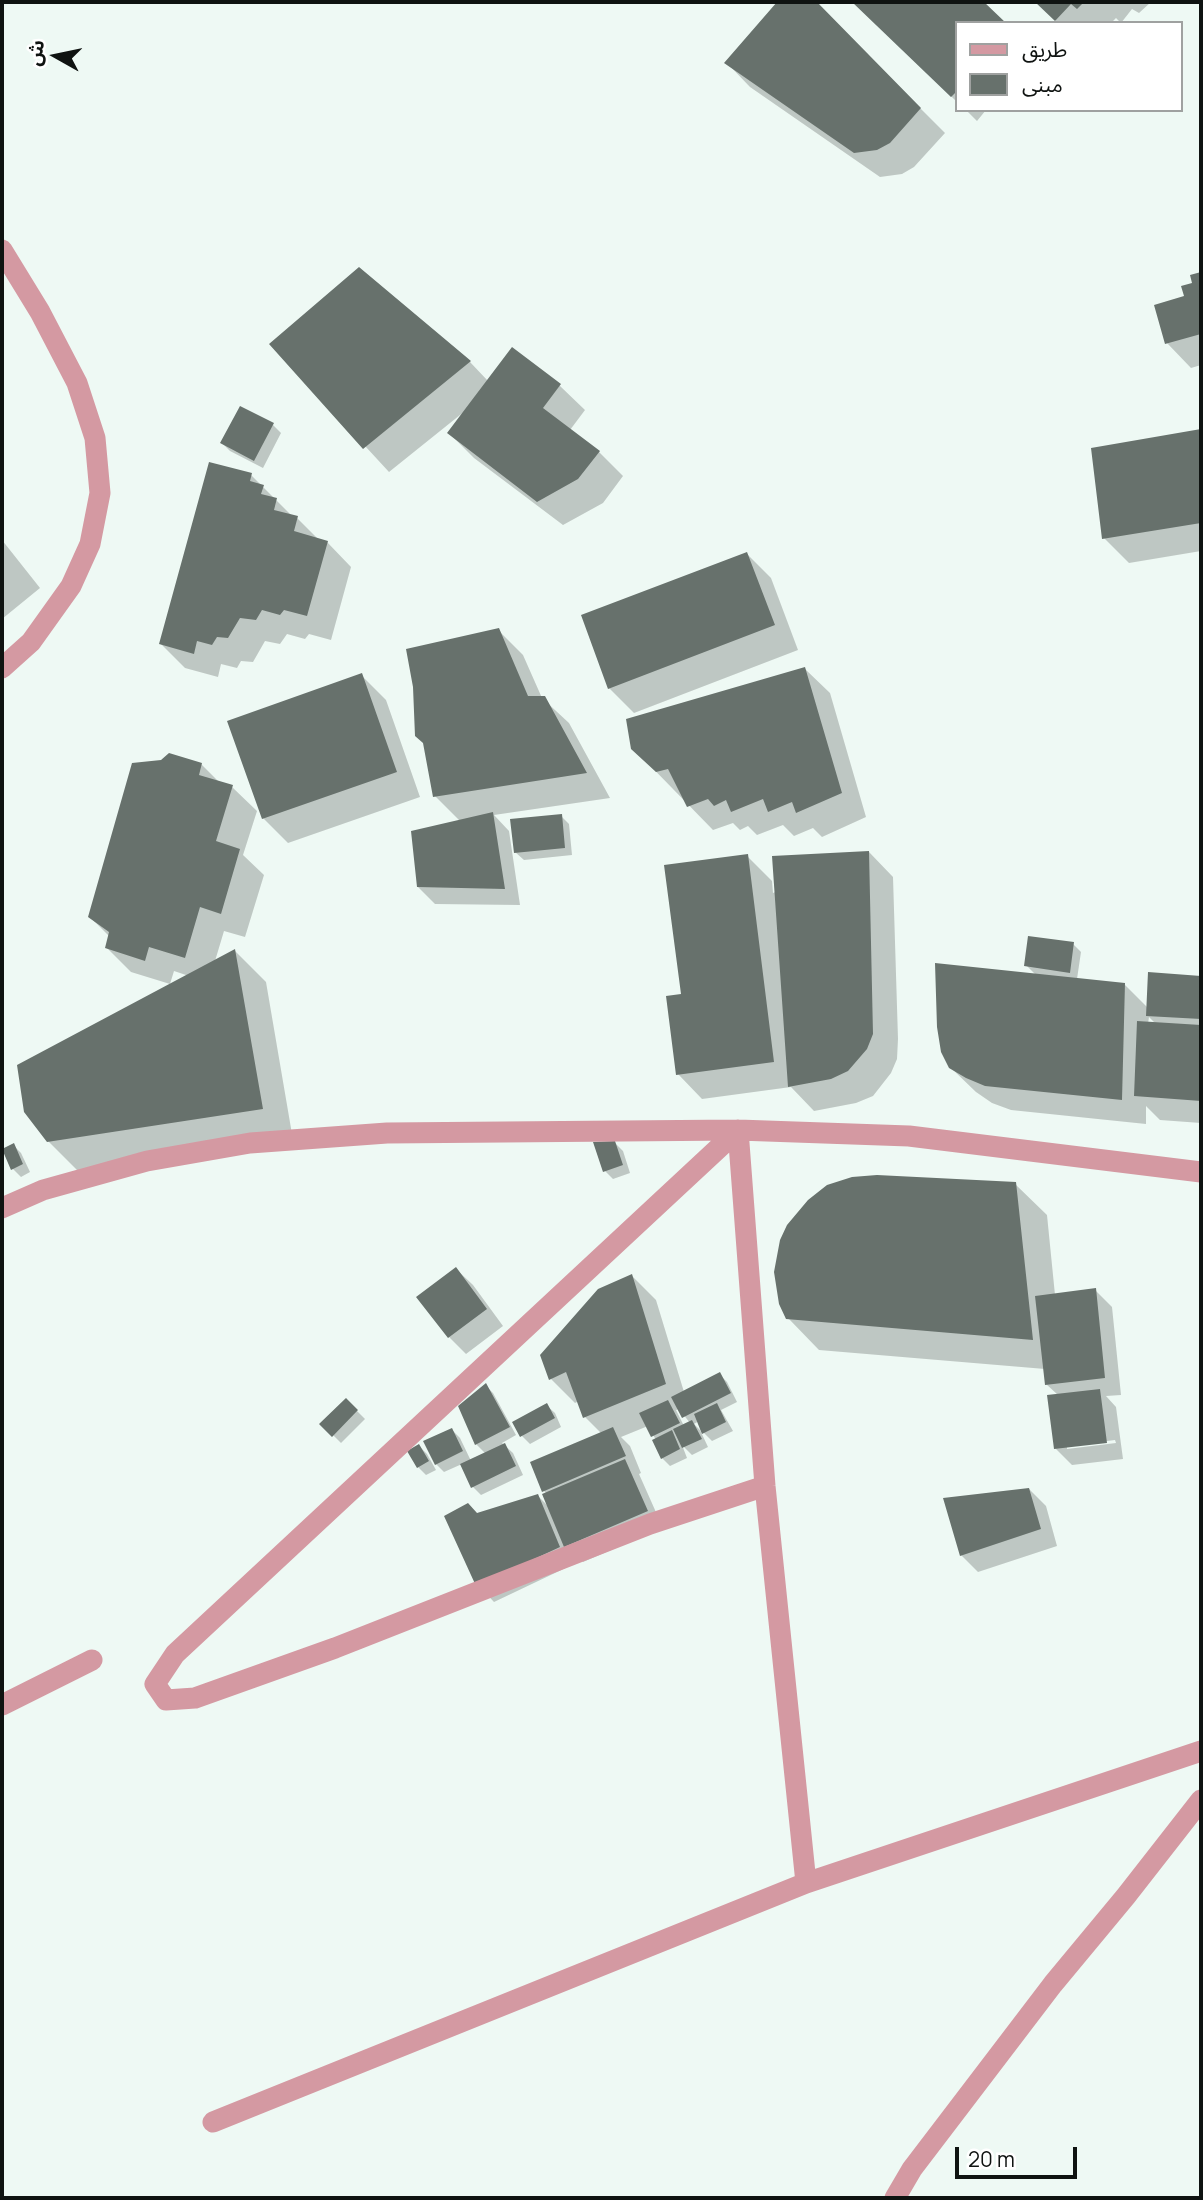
<!DOCTYPE html>
<meta charset="utf-8">
<style>
body{margin:0}
#map{position:relative;width:1203px;height:2200px;overflow:hidden;background:#eef9f4;font-family:Manrope,"Noto Sans Arabic",sans-serif}
canvas{display:block}
.frame{position:absolute;inset:0;border:4px solid #0f1311;pointer-events:none}
.legend{position:absolute;left:955px;top:21px;width:228px;height:91px;box-sizing:border-box;background:#fff;border:2px solid #9fa1a0;margin:0;padding:9px 12px;list-style:none;font-size:21px;color:#0f1311}
.legend li{display:flex;align-items:center;gap:14px;height:35px}
.legend b{width:35px;border:2px solid #9fa1a0}
.north{position:absolute;left:21px;top:21px;width:70px;height:70px;-webkit-text-stroke:5px #fff;paint-order:stroke;rotate:279deg;font-size:19px;font-weight:700;line-height:28px;text-align:center;color:#0f1311}
.north::after{content:'';display:block;margin:auto;width:24px;height:32px;background:#0f1311;clip-path:polygon(50% 0,100% 100%,50% 72%,0 100%)}
.scale{position:absolute;left:955px;top:2147px;width:122px;height:32px;box-sizing:border-box;border:4px solid #0f1311;border-top:0;padding-left:9px;font-size:21px;line-height:24px;white-space:nowrap;color:#0f1311;-webkit-text-stroke:5px #fff;paint-order:stroke}
</style>
<div id="map">
<canvas width="1203" height="2200"></canvas>
<div class="frame"></div>
<ul class="legend">
<li><b style="height:9px;background:#d499a2"></b>طريق</li>
<li><b style="height:19px;background:#67716c"></b>مبنى</li>
</ul>
<div class="north">ش</div>
<div class="scale">20 m</div>
</div>
<script>
const c = document.querySelector('canvas').getContext('2d');
c.lineJoin = 'round';
function paint(path, color) {
  c.fillStyle = color;
  c.fill(path, 'evenodd');
}
function poly(rows) {
  const path = new Path2D();
  for (const r of rows) {
    path.moveTo(r[0], r[1]);
    for (let i = 2; i < r.length; i += 2) path.lineTo(r[i], r[i + 1]);
  }
  return path;
}
function stroke(path, color, width, dash) {
  c.strokeStyle = color;
  c.lineWidth = width;
  c.lineCap = dash ? 'butt' : 'round';
  c.setLineDash(dash || []);
  c.stroke(path);
}
const shadow = poly([
 [780,2,814,2,945,133,914,167,902,174,880,177,750,87,726,62],
 [854,2,982,2,1003,23,956,23,956,101],
 [1037,2,1151,2,1139,13,1132,9,1121,23,1116,18,1111,23,1058,23],
 [966,110,986,110,977,121],
 [359,269,470,362,488,381,512,349,560,386,585,410,570,430,599,452,623,476,603,503,563,525,474,458,449,433,465,411,389,472,271,344],
 [1201,274,1201,365,1191,368,1167,343,1186,297,1194,284,1192,277],
 [273,425,281,433,263,468,230,451,222,443],
 [1201,431,1201,551,1129,563,1104,538,1093,450],
 [251,475,293,517,297,518,319,540,327,542,351,567,331,640,309,634,305,639,287,634,280,644,265,641,253,662,241,661,237,668,221,664,218,677,185,668,161,644],
 [2,540,40,588,2,619],
 [747,554,771,578,798,650,634,713,609,688],
 [498,630,523,655,542,698,569,723,610,798,494,815,509,831,520,905,435,904,418,887,460,821,435,796],
 [805,669,830,693,866,817,822,837,813,828,794,836,783,825,757,835,748,826,740,830,733,823,713,830,633,748],
 [361,675,386,700,420,797,288,843,263,818],
 [201,764,220,783,232,787,257,811,243,855,264,875,245,937,224,931,215,961,235,951,266,982,293,1140,80,1173,48,1141,189,976,174,971,170,984,131,972,107,948,110,937,90,917],
 [561,816,569,824,572,855,524,860,515,852],
 [869,852,893,877,898,1039,897,1059,891,1073,873,1096,856,1103,814,1111,791,1087,702,1099,678,1074,682,996,747,856,772,881,773,893],
 [1073,944,1081,952,1077,979,1124,984,1148,1008,1149,974,1201,977,1201,1123,1160,1120,1146,1106,1146,1124,1011,1110,992,1103,976,1092,950,1067,1036,975,1026,965],
 [1149,1017,1156,1024,1148,1024],
 [614,1142,623,1151,630,1173,613,1179,605,1171],
 [13,1145,21,1153,30,1172,21,1177,13,1169],
 [1015,1184,1047,1215,1055,1295,1095,1290,1112,1307,1121,1395,1106,1396,1116,1407,1123,1459,1072,1465,1055,1448,1058,1395,1046,1384,1045,1369,819,1350,788,1318],
 [1115,1440,1116,1443,1067,1449,1067,1446],
 [456,1269,473,1285,503,1326,466,1354,449,1337],
 [632,1276,656,1300,684,1392,719,1374,727,1382,737,1402,721,1410,733,1431,712,1441,704,1433,699,1421,694,1424,700,1430,708,1447,692,1455,682,1445,687,1458,670,1466,662,1458,656,1440,648,1426,621,1437,630,1446,641,1473,639,1474,663,1528,583,1562,570,1550,576,1563,494,1602,478,1585,477,1515,538,1496,550,1508,547,1494,544,1491,602,1434,585,1417,579,1401,575,1403,551,1379],
 [679,1409,690,1423,684,1426,676,1410],
 [486,1386,493,1393,516,1435,502,1443,513,1453,523,1475,481,1495,473,1487,462,1464,444,1472,436,1464,452,1430,460,1438,471,1461,486,1454,476,1444],
 [346,1400,365,1419,341,1443,322,1424],
 [546,1405,555,1413,561,1427,530,1444,522,1436],
 [419,1446,427,1454,436,1470,426,1475,418,1467],
 [1029,1489,1046,1506,1057,1546,978,1572,961,1555]
]);
const building = poly([
 [777,2,817,2,921,108,890,143,877,150,854,153,724,63],
 [852,2,984,2,1006,23,956,23,956,92,951,97],
 [1035,2,1084,2,1077,9,1071,4,1055,21],
 [359,267,471,361,363,449,269,344],
 [1201,272,1201,334,1165,344,1154,305,1184,296,1181,286,1192,283,1190,275],
 [512,347,561,384,543,408,600,451,578,479,537,502,447,433],
 [240,406,274,423,254,461,220,443],
 [1201,429,1201,523,1102,539,1091,448],
 [209,462,252,473,250,481,264,485,261,494,277,498,274,510,298,516,294,531,328,541,307,616,284,610,280,615,262,610,256,620,240,618,228,638,217,637,212,645,197,641,194,654,159,644],
 [747,552,775,625,608,689,581,615],
 [499,628,528,696,545,696,587,773,433,797,423,743,415,736,413,687,406,649],
 [805,667,842,793,796,813,792,802,768,812,763,799,731,812,726,800,714,806,708,799,687,807,668,769,656,772,631,749,626,719],
 [362,673,397,772,262,819,227,721],
 [169,753,202,763,199,775,233,785,216,841,240,849,221,914,200,907,185,958,149,947,145,961,105,948,109,932,88,917,132,763,161,760],
 [493,812,505,889,417,887,411,831],
 [562,814,565,848,514,853,510,819],
 [869,851,873,1034,867,1049,848,1071,831,1079,788,1087,772,856],
 [748,854,774,1062,676,1075,666,996,681,994,664,865],
 [1028,936,1074,942,1070,973,1024,966],
 [235,949,263,1109,47,1142,24,1112,17,1065],
 [935,963,1125,983,1122,1100,985,1086,966,1078,949,1068,941,1052,937,1027],
 [1148,972,1201,976,1201,1019,1146,1016],
 [1137,1021,1201,1025,1201,1101,1134,1096],
 [615,1141,623,1165,603,1172,593,1142],
 [14,1143,23,1164,11,1170,2,1149],
 [877,1175,1016,1182,1033,1340,786,1319,779,1304,774,1272,780,1240,787,1225,808,1200,827,1185,852,1177],
 [456,1267,487,1309,448,1338,416,1297],
 [632,1274,666,1384,583,1418,566,1372,549,1380,540,1355,598,1289],
 [1096,1288,1105,1378,1045,1385,1035,1296],
 [720,1372,731,1393,682,1418,671,1397],
 [486,1383,510,1427,475,1445,458,1406],
 [1100,1389,1107,1443,1054,1449,1047,1395],
 [346,1398,358,1410,332,1437,319,1424],
 [668,1400,680,1423,651,1437,639,1413],
 [547,1403,555,1418,520,1437,512,1422],
 [717,1403,726,1422,702,1434,694,1414],
 [692,1420,702,1439,682,1448,673,1429],
 [613,1427,626,1456,542,1492,530,1462],
 [452,1428,463,1451,435,1465,423,1441],
 [672,1430,680,1449,661,1459,652,1440],
 [505,1443,516,1466,471,1488,460,1464],
 [419,1444,429,1461,417,1468,407,1451],
 [625,1459,648,1511,564,1547,542,1494],
 [1029,1488,1041,1529,960,1556,943,1498],
 [538,1494,560,1547,476,1586,444,1516,468,1503,477,1513]
]);
const minor = poly([
 [2,250,40,312,77,383,95,438,100,493,90,544,71,586,31,642,2,668],
 [738,1130,175,1654,155,1684,166,1700,195,1698,335,1648,650,1524,765,1486],
 [738,1130,765,1486,806,1883],
 [2,1208,43,1190,147,1161,250,1143,387,1133,738,1130,909,1136,1201,1172],
 [2,1705,92,1660],
 [213,2122,806,1883,1201,1751],
 [895,2198,912,2169,1053,1984,1126,1896,1201,1800]
]);
paint(shadow, '#0003');
paint(building, '#67716c');
stroke(minor, '#d499a2', 21);
</script>
